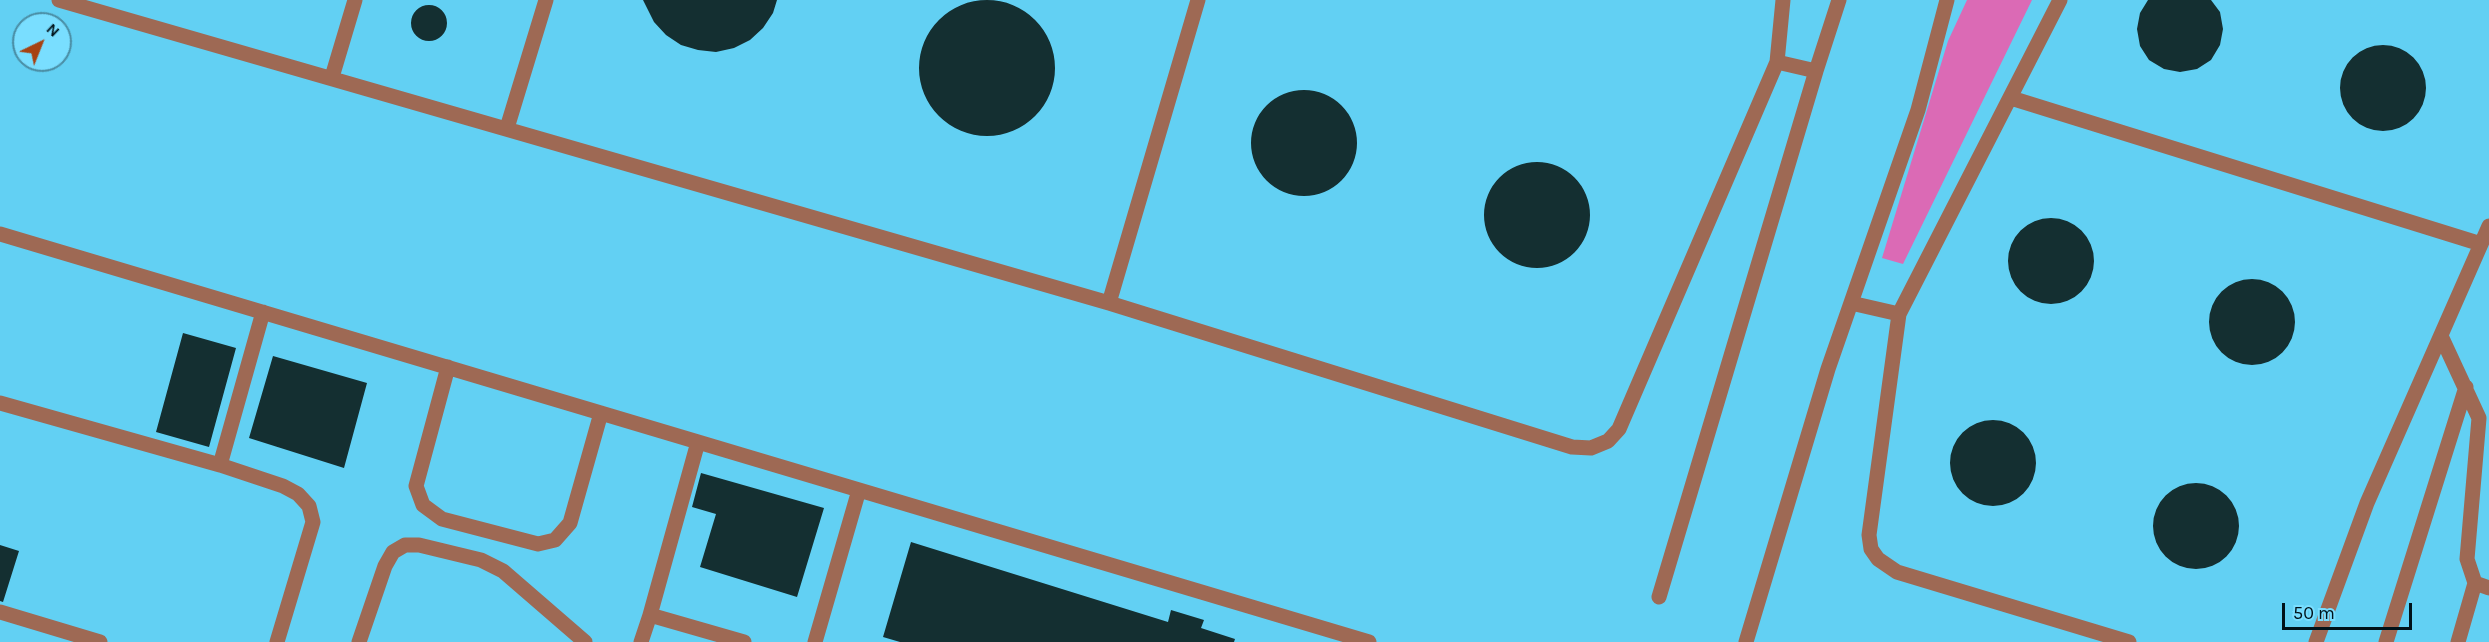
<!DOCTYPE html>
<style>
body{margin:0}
#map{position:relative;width:2489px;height:642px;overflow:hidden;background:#79deff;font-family:Karla,sans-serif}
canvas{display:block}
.north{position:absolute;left:12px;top:12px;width:60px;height:60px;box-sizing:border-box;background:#79deff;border:2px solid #498ca3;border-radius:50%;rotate:43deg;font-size:16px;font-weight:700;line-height:24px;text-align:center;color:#001219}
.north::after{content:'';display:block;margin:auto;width:21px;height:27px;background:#a74212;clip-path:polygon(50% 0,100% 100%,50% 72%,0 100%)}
.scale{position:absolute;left:2282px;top:603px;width:130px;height:27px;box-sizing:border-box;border:3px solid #001219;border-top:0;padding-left:8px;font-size:18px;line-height:21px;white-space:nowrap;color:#001219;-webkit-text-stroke:4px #79deff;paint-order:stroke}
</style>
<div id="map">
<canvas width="2489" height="642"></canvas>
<div class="north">N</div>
<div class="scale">50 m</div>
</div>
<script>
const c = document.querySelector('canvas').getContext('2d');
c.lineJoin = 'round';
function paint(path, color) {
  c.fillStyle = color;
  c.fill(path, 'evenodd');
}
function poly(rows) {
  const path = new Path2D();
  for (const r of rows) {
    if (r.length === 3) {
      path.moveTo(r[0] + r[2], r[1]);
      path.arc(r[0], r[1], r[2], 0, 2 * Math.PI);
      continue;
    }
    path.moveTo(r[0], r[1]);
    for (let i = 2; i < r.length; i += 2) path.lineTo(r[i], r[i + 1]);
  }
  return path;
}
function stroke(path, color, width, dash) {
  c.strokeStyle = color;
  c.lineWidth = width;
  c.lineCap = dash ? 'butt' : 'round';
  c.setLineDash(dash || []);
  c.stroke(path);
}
const built = poly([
 [0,0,2489,0,2489,642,0,642],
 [24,24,60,24,60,60,24,60]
]);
const forest = poly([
 [1967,0,2032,0,1903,264,1882,258,1948,41]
]);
const building = poly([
 [987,68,68],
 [643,0,777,0,773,13,763,28,750,40,734,48,716,52,698,50,681,45,666,35,654,22],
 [2148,0,2211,0,2220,12,2223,29,2220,45,2211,60,2197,69,2180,72,2164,69,2149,60,2140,46,2137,29,2140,13],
 [429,23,18],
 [2383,88,43],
 [1304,143,53],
 [1537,215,53],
 [2051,261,43],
 [2252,322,43],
 [183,333,236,348,209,447,156,432],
 [273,356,367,383,344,468,249,438],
 [1993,463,43],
 [701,473,824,508,797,597,700,567,716,514,692,507],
 [2196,526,43],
 [911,542,1168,622,1171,610,1204,620,1201,628,1235,639,1234,642,900,642,883,637],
 [0,545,19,551,3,602,0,601]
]);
const minor = poly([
 [59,0,1109,303,1572,447,1591,448,1608,441,1619,429,1777,62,1783,0],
 [2060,0,1899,314,1869,535,1871,549,1878,559,1897,572,2129,642],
 [1777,62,1816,71],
 [332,77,355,0],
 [2011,98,2481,244],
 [507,128,546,0],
 [0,234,1369,642],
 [1109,303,1198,0],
 [1851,303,1899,314],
 [2441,336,2479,418,2467,559,2475,583,2458,642],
 [448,367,416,486,423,505,442,519,538,544,555,540,570,523,601,413],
 [0,403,220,465,263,312],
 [698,442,650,615,744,642],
 [220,465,283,486,298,494,309,506,313,522,277,642],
 [2475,583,2489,588],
 [1659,597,1816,71,1839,0],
 [0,612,100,642],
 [359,642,385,566,393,552,405,545,419,545,481,560,503,571,585,642],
 [641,642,650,615],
 [815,642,859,490],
 [1746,642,1828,369,1918,110,1947,0],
 [2316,642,2367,503,2489,226],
 [2386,642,2466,387]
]);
paint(built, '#62d0f3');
paint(forest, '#db6ab5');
paint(building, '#142f31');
stroke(minor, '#9e6954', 15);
</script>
